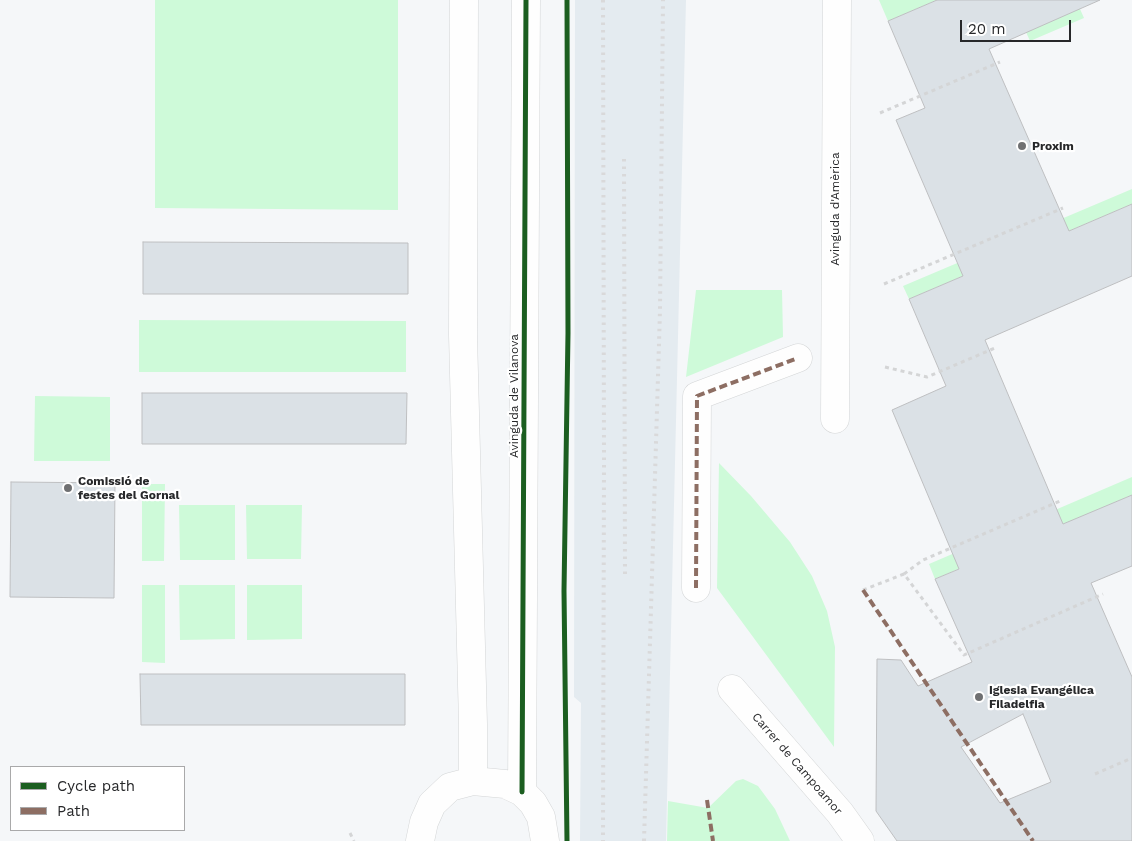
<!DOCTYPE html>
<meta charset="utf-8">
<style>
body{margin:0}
#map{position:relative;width:1132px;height:841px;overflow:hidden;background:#f5f7f9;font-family:"Work Sans",sans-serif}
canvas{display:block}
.legend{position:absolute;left:10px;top:766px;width:175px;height:65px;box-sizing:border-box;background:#fff;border:1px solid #a9a9aa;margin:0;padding:6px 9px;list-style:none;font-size:15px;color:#27282a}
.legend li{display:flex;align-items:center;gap:10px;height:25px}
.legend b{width:25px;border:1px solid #a9a9aa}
.scale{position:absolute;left:960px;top:20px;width:111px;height:22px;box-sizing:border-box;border:2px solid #27282a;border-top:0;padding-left:6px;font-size:15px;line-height:18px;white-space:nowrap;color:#27282a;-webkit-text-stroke:4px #fff;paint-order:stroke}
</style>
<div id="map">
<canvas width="1132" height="841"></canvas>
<ul class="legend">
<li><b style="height:6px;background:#1b5e20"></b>Cycle path</li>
<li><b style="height:6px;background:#8d6e63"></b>Path</li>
</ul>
<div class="scale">20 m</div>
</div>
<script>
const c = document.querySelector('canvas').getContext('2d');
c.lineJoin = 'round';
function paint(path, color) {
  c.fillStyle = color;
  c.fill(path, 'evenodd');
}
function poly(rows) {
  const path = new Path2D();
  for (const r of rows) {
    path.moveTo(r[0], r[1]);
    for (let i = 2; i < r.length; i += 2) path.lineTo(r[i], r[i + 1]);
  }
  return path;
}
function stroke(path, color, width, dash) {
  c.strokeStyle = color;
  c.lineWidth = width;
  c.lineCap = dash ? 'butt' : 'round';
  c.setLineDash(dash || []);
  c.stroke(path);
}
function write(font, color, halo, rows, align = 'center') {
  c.font = font + ' "Work Sans",sans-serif';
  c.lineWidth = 4.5;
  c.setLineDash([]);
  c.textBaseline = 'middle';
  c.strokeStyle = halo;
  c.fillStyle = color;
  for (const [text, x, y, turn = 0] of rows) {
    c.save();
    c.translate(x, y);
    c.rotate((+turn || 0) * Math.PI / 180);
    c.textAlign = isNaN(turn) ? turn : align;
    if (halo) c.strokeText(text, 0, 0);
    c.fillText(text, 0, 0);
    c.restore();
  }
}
const built = poly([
 [575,0,686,0,666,841,580,841,581,703,574,697]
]);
const green = poly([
 [155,0,398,0,398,210,155,208],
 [879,0,937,0,888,21],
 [1076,0,1084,18,1030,41,1026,32],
 [1132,189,1132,204,909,299,903,286],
 [696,290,782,290,783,337,686,377],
 [139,320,406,321,406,372,139,372],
 [35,396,110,397,110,461,34,461],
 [719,463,751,496,790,542,812,576,827,611,835,647,834,747,717,588],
 [1132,477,1132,495,935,579,929,564],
 [142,484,165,484,164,561,142,561],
 [179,505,235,505,235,560,180,560],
 [246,505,302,505,301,559,247,559],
 [142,585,165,585,165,663,142,662],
 [179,585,235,585,235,639,180,640],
 [247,585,302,585,302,639,247,640],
 [743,779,758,786,775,809,790,841,667,841,668,801,708,808,736,781]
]);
const building = poly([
 [937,0,1100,0,989,49,1069,231,1132,204,1132,276,985,340,1063,524,1132,495,1132,566,1091,583,1132,677,1132,841,897,841,876,811,877,659,901,660,918,686,972,662,935,579,959,569,892,410,946,386,909,299,963,276,896,120,925,108,888,21,937,0],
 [1023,714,1051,782,1000,803,961,747,1023,714],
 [143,242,408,243,408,294,143,294,143,242],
 [142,393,407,393,406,444,142,444,142,393],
 [11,482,115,483,114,598,10,597,11,482],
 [140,674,405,674,405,725,141,725,140,674]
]);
const path = poly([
 [880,113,1000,62],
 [884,284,1063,208],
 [885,367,927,377,995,348],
 [904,574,923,560,1060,501],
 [863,590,904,574,964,655,1103,594],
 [1095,774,1132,758],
 [350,833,354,841]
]);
const minor = poly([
 [464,0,463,335,473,724,473,781],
 [835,419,837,0],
 [696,588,697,396,798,358],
 [732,689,840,813,860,841],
 [522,792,526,0],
 [420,841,424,822,432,804,450,787,473,781,505,784,522,792,533,803,541,817,545,841]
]);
const rail = poly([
 [603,0,604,461,603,841],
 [624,159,625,574],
 [644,841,660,310,663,0]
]);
const quiet = poly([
 [696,588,697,396,798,358],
 [863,590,1033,841],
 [707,800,713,841]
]);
const cycleway = poly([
 [567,0,568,333,564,591,567,841],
 [522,792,526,0]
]);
const markers = [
 [1022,146,5,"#6f7072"],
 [68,488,5,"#6f7072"],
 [979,697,5,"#6f7072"]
];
const poiNames = [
 ["Proxim",1032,146],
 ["Comissió de",78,481],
 ["festes del Gornal",78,495],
 ["Iglesia Evangélica",989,690],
 ["Filadelfia",989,704]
];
const streetNames = [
 ["Avinguda d'Amèrica",835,209,-90],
 ["Avinguda de Vilanova",514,396,-90],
 ["Carrer de Campoamor",797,764,49]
];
paint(built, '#e4ebf0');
paint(green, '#cefad9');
paint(building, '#dbe1e6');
stroke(building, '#bebfc1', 1);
stroke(minor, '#d3d5d6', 29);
stroke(path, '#d4d5d6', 3, [4, 4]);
stroke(minor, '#fefefe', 28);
stroke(rail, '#d9d9da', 4, [2.5, 5]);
stroke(quiet, '#8d6e63', 4, [8, 4]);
stroke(cycleway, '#1b5e20', 5);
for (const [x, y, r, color] of markers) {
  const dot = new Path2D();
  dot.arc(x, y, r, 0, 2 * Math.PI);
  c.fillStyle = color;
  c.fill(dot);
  stroke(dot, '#fff', 2);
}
write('bold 12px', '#27282a', '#fff', poiNames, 'left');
write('12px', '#27282a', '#fff', streetNames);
</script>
